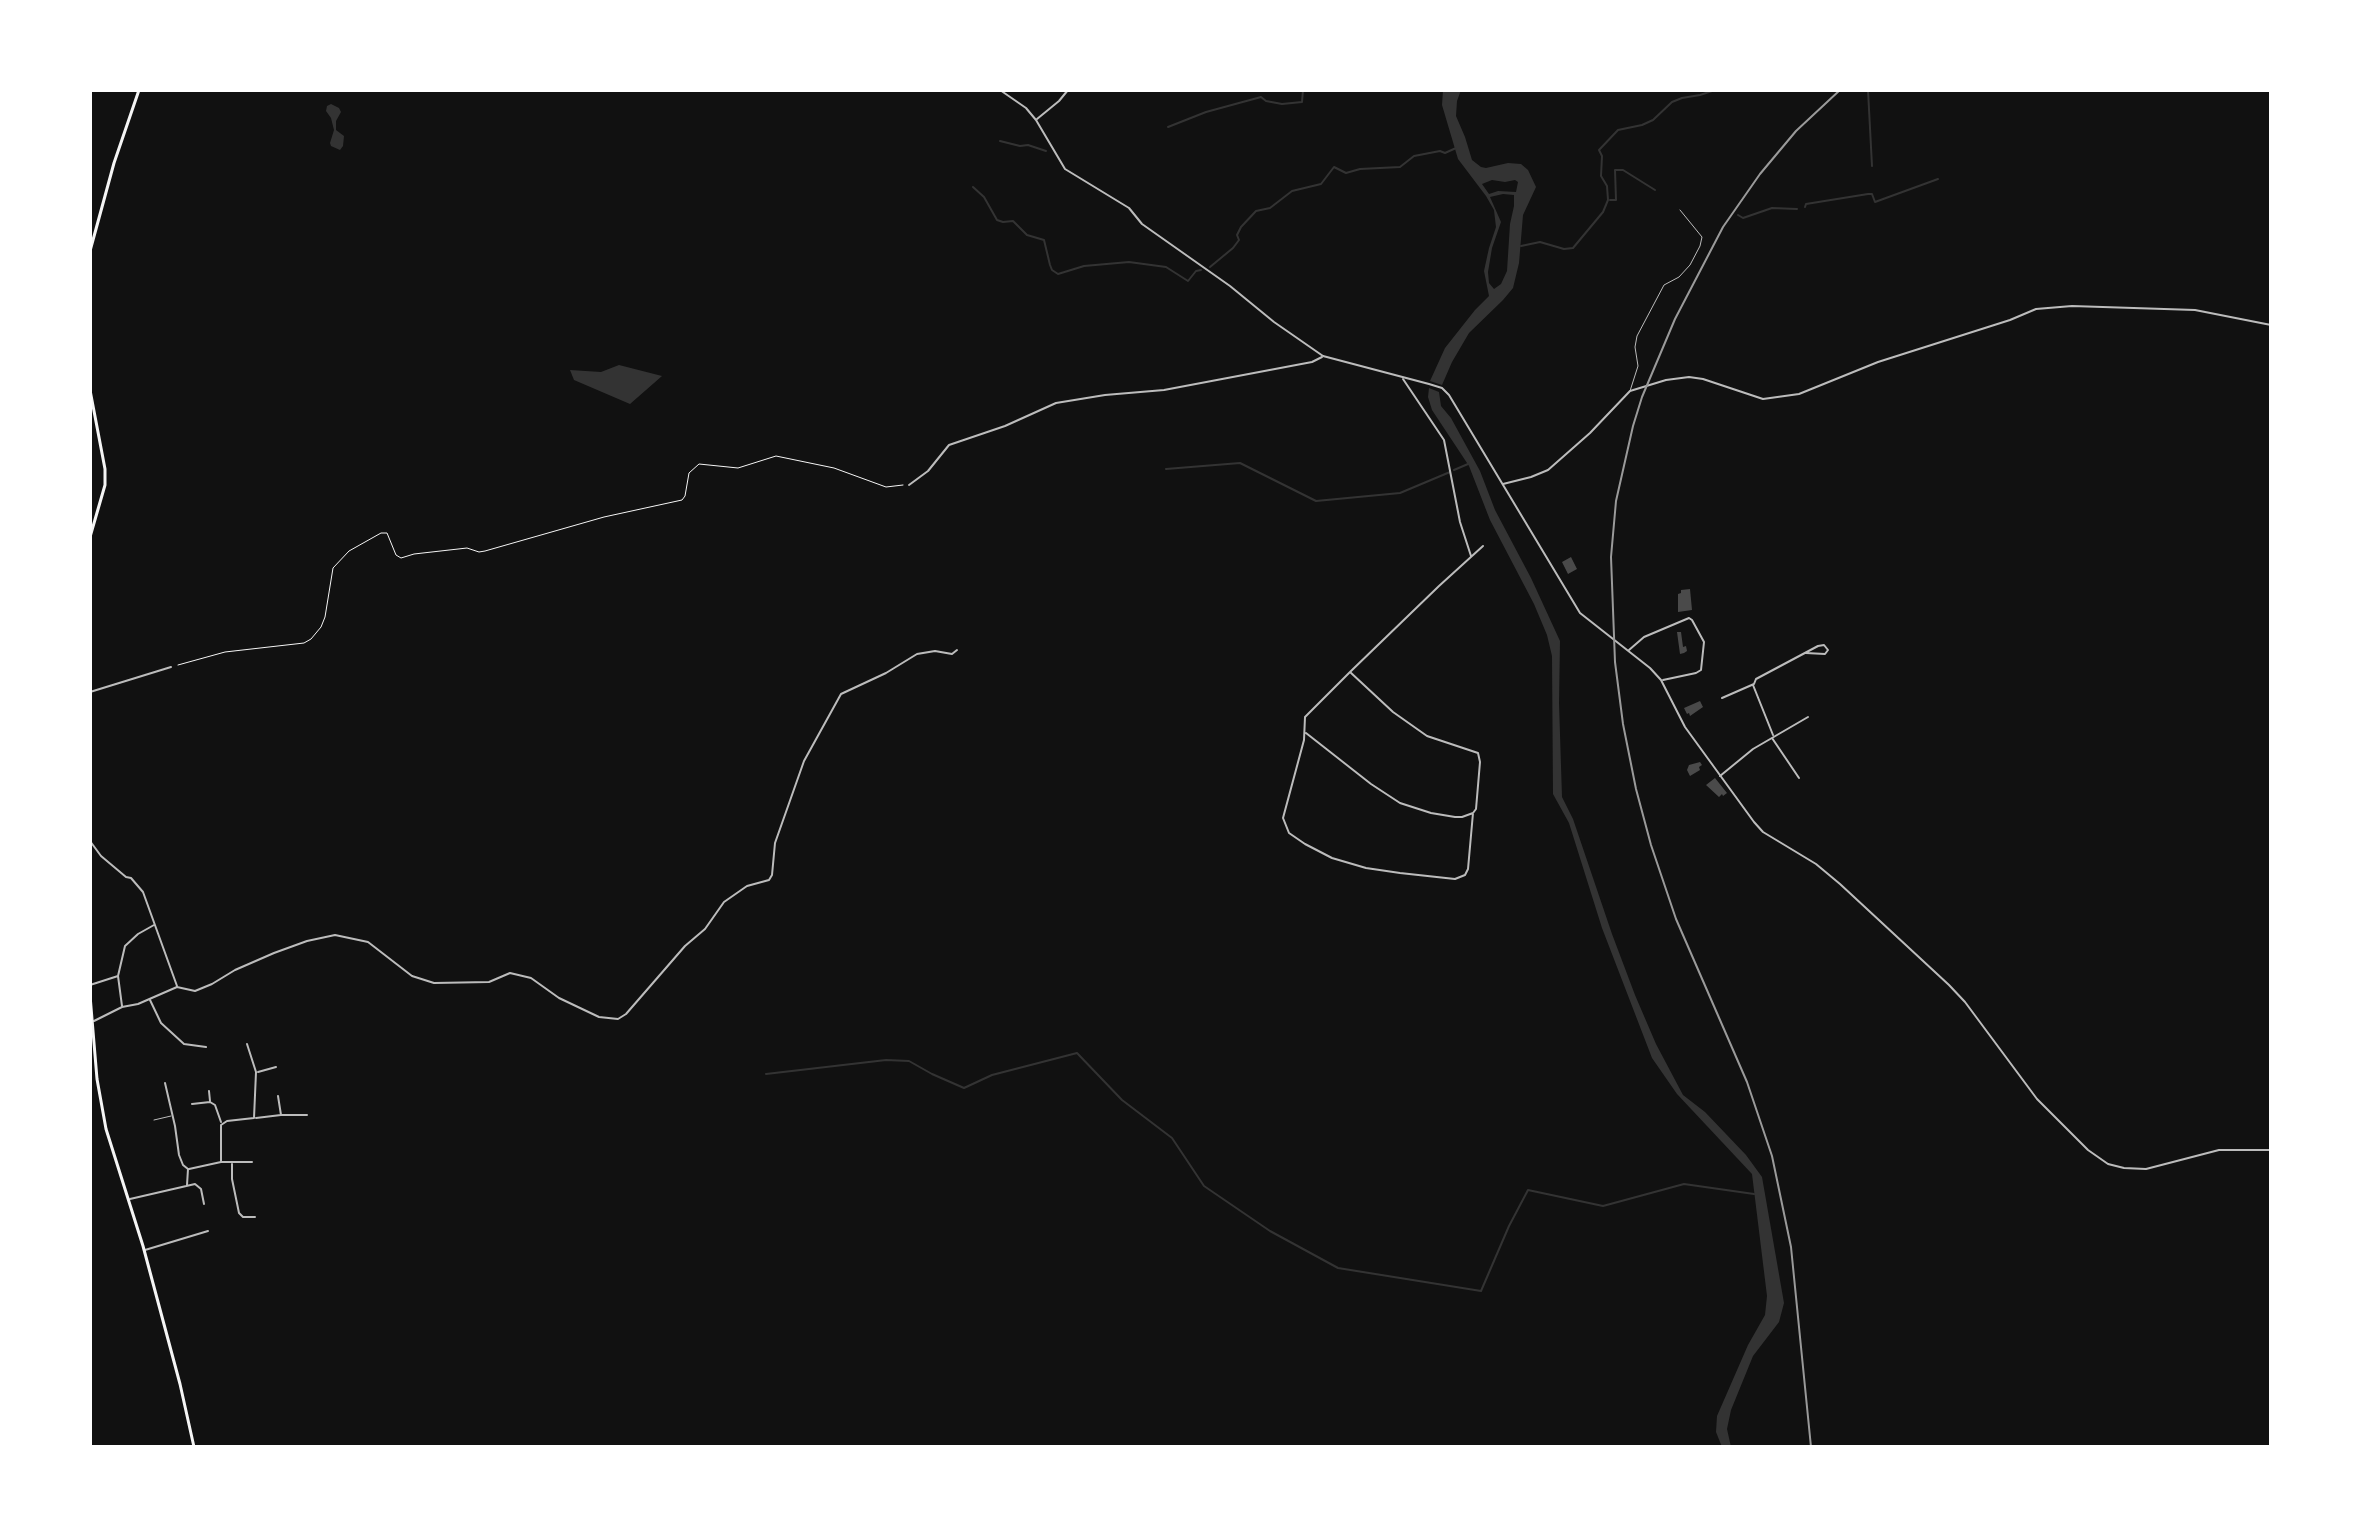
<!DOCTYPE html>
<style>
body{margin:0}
#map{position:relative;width:2361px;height:1537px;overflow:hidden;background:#111;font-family:"Work Sans",sans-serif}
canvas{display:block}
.frame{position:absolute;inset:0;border:92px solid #fff;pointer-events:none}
</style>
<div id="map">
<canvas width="2361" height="1537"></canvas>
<div class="frame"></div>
</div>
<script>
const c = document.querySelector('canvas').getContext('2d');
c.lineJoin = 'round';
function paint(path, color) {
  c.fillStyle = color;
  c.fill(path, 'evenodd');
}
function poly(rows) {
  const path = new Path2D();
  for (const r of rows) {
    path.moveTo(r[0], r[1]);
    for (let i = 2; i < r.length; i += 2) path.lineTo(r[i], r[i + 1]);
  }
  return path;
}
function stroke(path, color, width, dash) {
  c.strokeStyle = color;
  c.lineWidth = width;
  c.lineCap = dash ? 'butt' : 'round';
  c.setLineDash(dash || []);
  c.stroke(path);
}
const water = poly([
 [1443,90,1461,90,1457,101,1456,116,1465,137,1472,160,1481,167,1486,168,1508,163,1521,164,1528,170,1536,187,1523,215,1519,263,1513,288,1503,300,1469,333,1452,362,1442,385,1430,381,1445,348,1475,310,1489,296,1484,271,1489,248,1496,227,1494,210,1486,196,1458,159,1442,105],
 [1492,180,1505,182,1515,180,1518,182,1516,192,1498,191,1489,194,1482,184],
 [1503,194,1514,195,1514,206,1510,224,1507,271,1501,284,1494,289,1489,283,1488,272,1492,248,1501,222,1490,197],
 [331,104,339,108,341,112,336,121,336,130,344,136,343,146,340,150,331,146,330,143,334,130,331,118,326,111,327,106],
 [619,365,662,376,630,404,574,380,570,370,601,372],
 [1429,388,1439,392,1441,406,1451,418,1480,471,1495,510,1531,578,1560,641,1559,703,1562,797,1573,819,1612,934,1635,995,1656,1044,1683,1095,1705,1112,1746,1155,1762,1177,1784,1303,1779,1322,1753,1356,1731,1410,1727,1429,1731,1447,1722,1447,1716,1432,1717,1416,1748,1345,1765,1315,1767,1296,1752,1174,1677,1094,1652,1058,1602,928,1569,823,1553,794,1552,656,1547,635,1534,604,1490,520,1469,466,1432,410,1428,397]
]);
const stream = poly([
 [1868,90,1872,166],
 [2021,90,2025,91],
 [1168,127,1206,112,1261,97,1266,101,1282,104,1302,102,1303,90],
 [1000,141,1020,146,1028,145,1046,151],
 [973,187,984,197,997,220,1003,222,1013,221,1027,235,1044,240,1050,265,1052,270,1058,274,1084,266,1129,262,1166,267,1188,281,1196,271,1201,270],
 [1610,200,1616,200,1615,170,1623,170,1655,190],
 [1805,207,1806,204,1868,194,1872,194,1875,202,1938,179],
 [1738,215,1743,218,1772,208,1797,209],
 [1521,246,1540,242,1564,249,1573,248,1603,212,1608,200,1607,186,1601,176,1602,156,1599,150,1618,130,1642,125,1653,120,1672,102,1682,98,1700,95,1715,90],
 [1210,267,1233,248,1239,240,1237,235,1241,227,1256,211,1270,208,1292,191,1321,184,1334,167,1346,173,1360,169,1400,167,1414,156,1440,151,1445,153,1456,148],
 [1166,469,1240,463,1316,501,1400,493,1450,472],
 [1454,470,1468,464],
 [766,1074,886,1060,909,1061,932,1074,964,1088,992,1075,1077,1053,1122,1100,1172,1138,1204,1186,1270,1231,1338,1268,1481,1291,1509,1226,1528,1190,1603,1206,1684,1184,1754,1194]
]);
const building = poly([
 [1571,557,1577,569,1568,574,1562,562],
 [1690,589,1692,610,1678,612,1678,594,1681,593,1681,590],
 [1677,632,1681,632,1683,647,1686,646,1687,651,1684,653,1680,654],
 [1700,701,1703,707,1690,716,1689,713,1687,714,1684,708],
 [1700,762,1702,765,1699,767,1700,770,1690,776,1687,770,1689,765],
 [1715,778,1727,793,1723,796,1722,794,1719,797,1706,785]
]);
const path = poly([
 [178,665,225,652,304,643,311,639,321,627,325,617,333,568,349,551,381,533,387,533,396,555,401,558,414,554,467,548,479,552,485,551,604,517,682,500,685,496,689,473,699,464,738,468,776,456,834,468,886,487,903,485]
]);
const service = poly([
 [1630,391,1638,366,1635,347,1637,336,1664,285,1679,277,1690,265,1700,246,1702,237,1680,210],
 [154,1120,171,1116]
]);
const minor = poly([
 [1037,119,1059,101,1068,90],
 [1403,379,1444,440,1460,522,1471,556],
 [1503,484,1531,477,1548,470,1590,433,1630,391,1666,380,1689,377,1703,379,1763,399,1799,394,1878,362,2010,320,2036,309,2072,306,2195,310,2271,325],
 [909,485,928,471,949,445,1005,426,1056,403,1105,395,1164,390,1312,362,1322,357],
 [1629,650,1644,637,1689,618,1692,620,1704,642,1701,670,1696,673,1663,680],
 [1350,672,1393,712,1427,736,1478,753,1480,762,1476,809,1473,813,1468,869,1465,875,1455,879,1400,873,1366,868,1332,858,1305,844,1289,833,1283,818,1304,740,1305,717,1350,672,1439,586,1483,546],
 [1753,685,1773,735],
 [90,692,171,667],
 [1722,698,1754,684,1756,679,1818,646,1824,645,1828,650,1825,654,1806,653],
 [1306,733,1371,784,1400,803,1431,813,1455,817,1462,817,1473,813],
 [1772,738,1799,778],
 [1720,776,1753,749,1808,717],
 [90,841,101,856,126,877,131,878,143,892,177,986],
 [90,985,118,976],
 [150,1000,161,1023,184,1044,206,1047],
 [122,1006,118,976,125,946,138,934,154,925],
 [94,1021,122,1007,138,1004,177,987,195,991,212,984,235,970,274,953,307,941,335,935,368,942,412,976,434,983,489,982,510,973,531,978,559,998,599,1017,618,1019,626,1014,685,946,705,929,724,902,747,886,769,880,772,875,775,843,804,761,841,694,886,673,917,654,935,651,952,654,957,650],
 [258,1072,276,1067],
 [165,1083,175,1126,179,1155,183,1165,188,1169,187,1185],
 [209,1091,210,1101],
 [278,1096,281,1115],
 [192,1104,210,1102,215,1105,221,1122],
 [256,1118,281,1115,307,1115],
 [221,1162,221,1125,227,1121,254,1118,256,1072,247,1044],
 [232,1164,232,1179,239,1213,243,1217,255,1217],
 [189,1169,221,1162,252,1162],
 [130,1199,195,1184,201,1189,204,1204],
 [145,1250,208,1231]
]);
const tertiary = poly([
 [1000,90,1026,108,1036,120,1065,169,1129,208,1142,224,1230,286,1274,322,1323,356,1429,384,1442,388,1449,395,1580,613,1650,668,1661,680,1685,727,1754,822,1763,832,1816,864,1840,884,1949,985,1965,1002,2037,1099,2088,1150,2108,1164,2124,1168,2146,1169,2219,1150,2271,1150]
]);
const primary = poly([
 [90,251,114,163,139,90],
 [90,390,105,469,105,485,90,537],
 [90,995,97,1079,106,1129,143,1246,180,1384,194,1447]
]);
const rail = poly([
 [1811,1447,1791,1247,1772,1156,1747,1082,1676,919,1651,845,1636,789,1623,724,1615,662,1611,557,1616,501,1633,426,1642,397,1675,319,1723,227,1760,174,1796,131,1840,90]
]);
paint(water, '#333');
stroke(stream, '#333', 2);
paint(building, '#4a4a4a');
stroke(path, '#f5f5f5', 1);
stroke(service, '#bcbcbc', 1);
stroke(minor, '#bcbcbc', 2);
stroke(tertiary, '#bcbcbc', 2);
stroke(primary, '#f5f5f5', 3);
stroke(rail, '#9a9a9a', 2);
</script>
